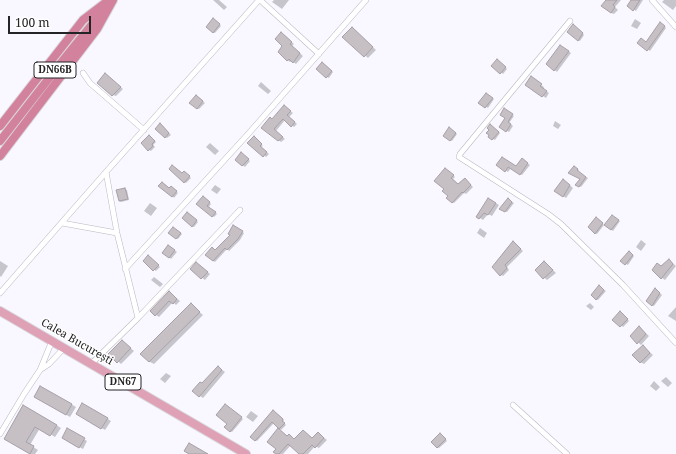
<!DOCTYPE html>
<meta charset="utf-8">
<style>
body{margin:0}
#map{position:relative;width:676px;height:454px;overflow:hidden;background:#f9f7ff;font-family:"Noto Serif",serif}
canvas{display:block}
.scale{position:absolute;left:8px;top:16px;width:83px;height:18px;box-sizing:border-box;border:2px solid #242326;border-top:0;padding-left:5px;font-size:12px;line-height:14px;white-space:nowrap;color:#242326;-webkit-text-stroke:3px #fff;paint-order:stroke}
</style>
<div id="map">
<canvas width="676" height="454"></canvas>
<div class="scale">100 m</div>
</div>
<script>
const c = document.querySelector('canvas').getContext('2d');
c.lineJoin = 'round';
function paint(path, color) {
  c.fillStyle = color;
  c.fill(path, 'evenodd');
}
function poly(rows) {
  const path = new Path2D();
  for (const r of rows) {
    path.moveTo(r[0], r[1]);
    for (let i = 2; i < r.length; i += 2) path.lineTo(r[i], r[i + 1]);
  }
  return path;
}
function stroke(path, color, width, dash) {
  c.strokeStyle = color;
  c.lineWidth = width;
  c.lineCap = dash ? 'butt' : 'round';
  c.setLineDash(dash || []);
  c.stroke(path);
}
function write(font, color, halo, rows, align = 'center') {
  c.font = font + ' "Noto Serif",serif';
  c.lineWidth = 3;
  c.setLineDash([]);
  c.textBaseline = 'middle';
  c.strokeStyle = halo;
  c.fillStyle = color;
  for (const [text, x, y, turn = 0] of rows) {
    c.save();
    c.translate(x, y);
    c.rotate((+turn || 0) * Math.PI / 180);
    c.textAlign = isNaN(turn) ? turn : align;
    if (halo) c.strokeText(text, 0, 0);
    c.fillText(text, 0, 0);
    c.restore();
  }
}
const shadow = poly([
 [213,0,219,0,227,7,224,10],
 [274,0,289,0,282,9,272,2],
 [607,0,621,0,615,7,618,10,614,14,611,13],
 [632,0,643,0,636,11,628,6],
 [664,0,676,0,676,6,673,10,662,2],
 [635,19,641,23,637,29,631,26],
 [215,20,221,26,215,33,213,32],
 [662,24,666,28,650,51,639,43,646,43],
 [575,27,584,35,580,41,578,40],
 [355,30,376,50,368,58,344,37],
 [284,35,294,44,292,46,303,56,296,64,292,61,290,62,287,60,283,46],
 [563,47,571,53,557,72,548,64],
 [499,61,507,69,503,74,493,66],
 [324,64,333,72,329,78,327,77],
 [108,76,123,89,116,96,113,95],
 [534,80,544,87,543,89,549,93,546,98,526,85],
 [261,82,271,91,268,94,258,86],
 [486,94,494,99,488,108,480,103],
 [198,97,205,103,199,109,197,108],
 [284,106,293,113,289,117,297,124,294,127,285,120,276,131,285,139,281,142,262,128,272,120],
 [504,110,514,116,509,123,513,126,509,132,500,127,506,117],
 [555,121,561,125,558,129,553,126],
 [162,125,171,135,167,138,166,137],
 [492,127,500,133,495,140,489,137],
 [451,130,457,134,452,141,444,136],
 [150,136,156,142,153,145,155,147,151,151,149,150],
 [256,139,263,146,261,147,269,154,266,157,249,143],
 [210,143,219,151,215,155,206,147],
 [243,155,250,161,245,167,236,160],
 [524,161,530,165,522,175,511,168,508,172,498,165,516,167],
 [574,167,579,170,578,172,588,178,581,187,577,184,581,178],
 [171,169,182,174,186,173,191,178,186,183],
 [446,169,455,177,453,179,459,185,465,179,473,187,466,194,464,193,454,203,452,202,445,189],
 [566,182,573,188,566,198,563,196],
 [163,183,170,188,173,188,178,193,174,198],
 [215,185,221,189,217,194,211,190],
 [125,189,127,190,129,200,121,202,119,201],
 [205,198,211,204,209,207,217,214,214,217,197,204],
 [489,199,499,205,492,216,488,214,483,220,477,216],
 [508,199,514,203,507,212,501,209],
 [150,203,157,208,151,216,144,211],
 [189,214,198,222,194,227,192,226],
 [614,217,620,221,613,231,606,225],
 [598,220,604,225,597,234,595,233],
 [234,227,244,233,240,240,229,251,227,249,215,262,213,261,215,251,231,234],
 [480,228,487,233,484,238,477,233],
 [176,229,182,234,178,239,176,238],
 [641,240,646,244,641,251,636,247],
 [513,242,523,251,507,267,509,270,503,276,501,275,502,254],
 [170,247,177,252,171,259,163,252],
 [631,253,634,256,628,265,621,261],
 [150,258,160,267,156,271,144,261],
 [669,260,676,266,665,280,662,278,662,267],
 [0,261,8,266,1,277,0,276],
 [545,262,556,273,547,280,536,270],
 [200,265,210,274,205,280,191,269],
 [154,277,163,284,160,287,151,280],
 [601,288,606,291,598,300,596,299],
 [657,291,662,295,654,306,652,305],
 [169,292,180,301,176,305,173,302,159,317,156,315],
 [590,303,594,307,591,310,586,306],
 [191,305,203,315,154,364,150,362,142,354],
 [676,307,676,321,668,316],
 [622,313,629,321,623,327,613,319],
 [639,327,649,336,641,345,631,336],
 [122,341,134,351,121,364,110,354],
 [643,346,653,355,644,364,640,362],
 [218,367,225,372,203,398,200,396,203,384],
 [166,373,171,376,165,383,160,379],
 [666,377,672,383,668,387,661,381],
 [654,381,660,387,656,391,650,386],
 [41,387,76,407,70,417,35,397],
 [83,404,111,421,105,430,77,414],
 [24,406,61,428,55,437,40,428,30,445,38,450,35,454,31,454,5,439],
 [227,406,243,419,232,432,230,431,229,424],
 [251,411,258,416,253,422,246,417],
 [275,412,284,420,283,422,286,425,281,430,274,423,257,441,255,440],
 [68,430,87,441,83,449,63,438],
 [281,431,288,437,295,440,303,431,313,439,318,433,327,440,319,448,315,446,308,454,298,454,299,453,291,445,283,454,277,454],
 [442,435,447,441,439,448,437,447]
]);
const building = poly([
 [606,0,617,0,613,5,615,7,611,13,601,6,606,0],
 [631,0,640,0,633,11,627,6,631,0],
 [213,18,220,24,213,33,206,27,213,18],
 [660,22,665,26,647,51,637,43,641,38,646,42,660,22],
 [573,24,583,33,578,41,567,32,573,24],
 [352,27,373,47,364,57,342,37,352,27],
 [281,32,292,42,290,44,300,53,293,63,289,59,287,61,278,52,282,46,275,39,281,32],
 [560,45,569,51,554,71,546,64,560,45],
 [497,59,506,67,500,74,491,66,497,59],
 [322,62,332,71,326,78,316,69,322,62],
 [105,73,121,87,112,96,97,83,105,73],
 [531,76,542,84,540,86,547,91,542,97,525,85,531,76],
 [486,93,493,98,485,108,478,103,486,93],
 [196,95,203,101,197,109,189,103,196,95],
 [284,105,291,111,287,115,295,122,291,127,283,119,274,129,283,137,278,141,261,128,270,117,272,119,284,105],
 [504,108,513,114,508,122,511,124,506,132,499,127,505,118,500,115,504,108],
 [160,123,169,133,165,138,155,129,160,123],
 [490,124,499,132,492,140,488,137,489,135,486,133,489,130,487,128,490,124],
 [449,127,456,133,450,141,443,136,449,127],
 [149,135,155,141,152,144,153,146,148,151,141,143,149,135],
 [254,136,262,144,260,146,267,152,263,157,247,143,254,136],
 [241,152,249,159,242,166,235,160,241,152],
 [502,157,516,166,522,158,528,163,520,175,508,167,505,172,496,165,502,157],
 [172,165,182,173,184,171,190,176,184,183,169,169,172,165],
 [574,166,578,169,577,170,586,177,579,187,575,185,580,179,568,173,574,166],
 [445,168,454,175,451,178,458,184,465,178,471,185,463,193,462,192,452,203,446,198,448,196,442,191,444,189,434,181,445,168],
 [563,179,570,185,563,197,554,191,563,179],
 [162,182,169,188,171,186,177,191,172,197,158,186,162,182],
 [125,188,128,199,119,201,116,190,125,188],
 [203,196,210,202,207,206,216,212,212,217,196,204,203,196],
 [488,198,496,203,488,215,484,213,479,219,476,217,488,198],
 [508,198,512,202,505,212,499,209,508,198],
 [187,212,197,220,192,227,182,218,187,212],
 [612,215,619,220,611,230,604,225,612,215],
 [596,217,603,223,595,234,588,227,596,217],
 [233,225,243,231,238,239,227,250,225,248,213,261,205,255,212,247,215,250,230,235,228,234,233,225],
 [173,227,181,233,176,239,168,233,173,227],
 [513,241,521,249,505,265,507,268,500,276,492,267,513,241],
 [168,245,175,250,169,258,162,253,168,245],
 [629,251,633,255,625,265,620,261,629,251],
 [148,255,159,265,153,271,143,261,148,255],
 [669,259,673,264,661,279,652,270,657,263,661,266,669,259],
 [544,261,553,270,543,279,535,270,544,261],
 [196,262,208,272,201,279,190,269,196,262],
 [599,285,604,290,596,300,591,295,599,285],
 [655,288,660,293,652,306,646,301,655,288],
 [169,291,177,299,173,304,169,301,155,316,150,311,169,291],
 [191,303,200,312,149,362,140,354,191,303],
 [620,311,628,319,620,327,612,320,620,311],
 [639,326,646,334,637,344,630,336,639,326],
 [122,340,131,348,117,363,108,354,122,340],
 [643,345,650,353,640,363,632,355,643,345],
 [218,366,222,370,199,397,192,391,200,382,202,383,218,366],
 [40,386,72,404,66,415,34,397,40,386],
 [82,403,108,418,101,429,76,414,82,403],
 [225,404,242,417,230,432,224,427,227,424,216,415,225,404],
 [23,405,57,425,50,436,35,427,26,442,34,446,30,454,4,439,23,405],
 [273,410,283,419,282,421,285,423,279,429,272,422,255,441,250,437,273,410],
 [67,428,85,438,79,448,62,438,67,428],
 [278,428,287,436,289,434,294,439,303,430,312,438,318,432,324,438,315,448,312,445,303,454,299,454,288,444,279,454,276,454,273,452,276,449,267,442,278,428],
 [440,433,446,439,437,448,431,442,440,433],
 [189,443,208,454,189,454,184,451,189,443]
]);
const minor = poly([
 [260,0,319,54],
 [652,0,676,27],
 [570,21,460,154,459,157,548,214,561,224,623,285,676,343],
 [83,73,90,83,144,130],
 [106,172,117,233,138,318],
 [62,223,117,233],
 [125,269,249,133,366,0],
 [0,293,106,172,259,0],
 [91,364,138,318,240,210],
 [40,370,49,364,64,348],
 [513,405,567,454],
 [0,434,24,394,40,370,52,341]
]);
const primary = poly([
 [0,311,246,454]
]);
const trunk = poly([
 [0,126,83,20,109,0],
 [0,141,64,59,102,12],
 [0,156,97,29,113,0]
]);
const shields = [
 [55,70,42],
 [123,382,36]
];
const shieldNames = [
 ["DN66B",55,70],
 ["DN67",123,382]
];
const streetNames = [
 ["Calea București",77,342,30]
];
paint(shadow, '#0003');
paint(building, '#c6bfc4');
stroke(building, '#a7a0a6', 1);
stroke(minor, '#bab9c0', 6);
stroke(primary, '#d8d7d8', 10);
stroke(trunk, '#d8d7d8', 10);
stroke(minor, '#fff', 5);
stroke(primary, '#dea1b6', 8);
stroke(trunk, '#d3829e', 8);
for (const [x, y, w] of shields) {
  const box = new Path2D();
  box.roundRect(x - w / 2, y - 8, w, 16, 3);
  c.fillStyle = '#fff';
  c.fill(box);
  stroke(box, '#242326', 1);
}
write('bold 10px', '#242326', null, shieldNames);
write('11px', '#242326', '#fff', streetNames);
</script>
